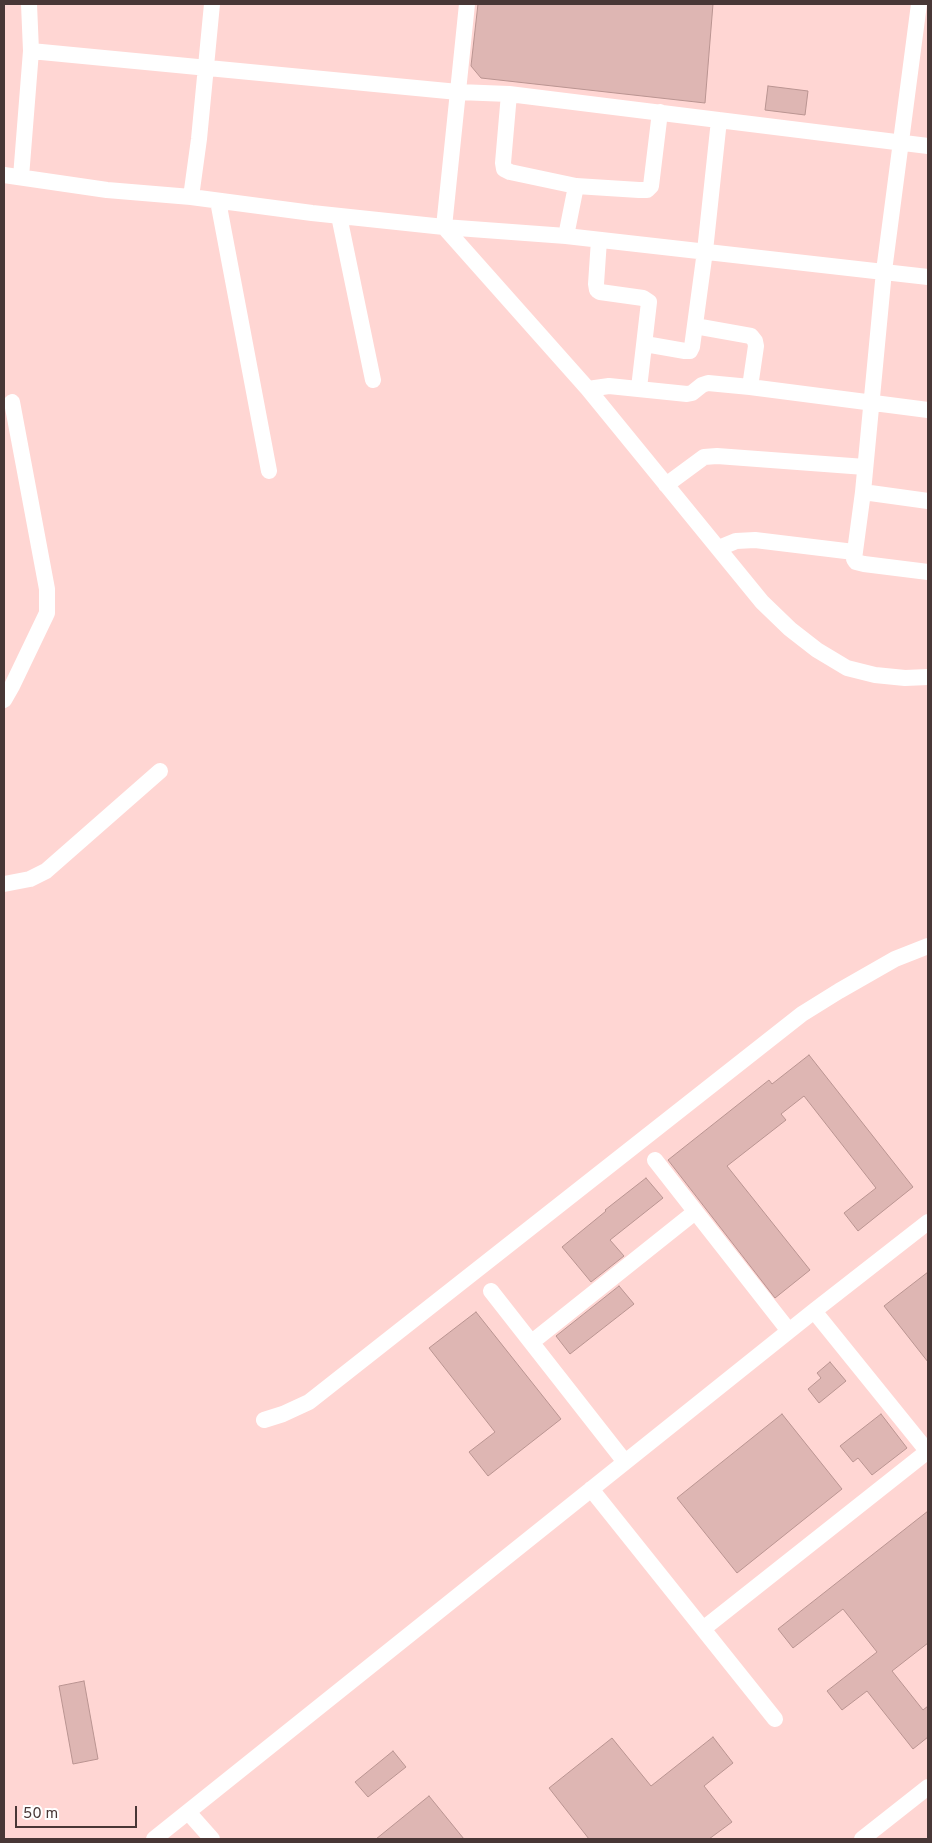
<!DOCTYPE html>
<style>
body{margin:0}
#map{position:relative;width:932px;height:1843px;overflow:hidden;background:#ffd6d3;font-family:Overpass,sans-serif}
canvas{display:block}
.frame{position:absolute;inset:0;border:5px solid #483736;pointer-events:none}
.scale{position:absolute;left:15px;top:1806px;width:122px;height:22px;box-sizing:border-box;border:2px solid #483736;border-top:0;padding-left:6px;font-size:15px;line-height:18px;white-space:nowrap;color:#483736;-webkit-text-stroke:4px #fff;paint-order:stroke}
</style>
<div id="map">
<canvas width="932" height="1843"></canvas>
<div class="frame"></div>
<div class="scale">50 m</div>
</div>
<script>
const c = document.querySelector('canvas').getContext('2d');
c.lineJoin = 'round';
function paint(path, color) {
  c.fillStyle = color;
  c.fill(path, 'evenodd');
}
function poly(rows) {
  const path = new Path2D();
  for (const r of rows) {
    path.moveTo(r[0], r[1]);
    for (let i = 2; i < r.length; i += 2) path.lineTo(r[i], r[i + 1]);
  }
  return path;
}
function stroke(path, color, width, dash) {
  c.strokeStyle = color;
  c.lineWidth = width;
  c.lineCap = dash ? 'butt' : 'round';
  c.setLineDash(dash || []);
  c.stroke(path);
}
const building = poly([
 [478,4,713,4,705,103,481,78,471,66,478,4],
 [768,86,808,91,805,115,765,110,768,86],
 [809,1055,913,1187,858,1231,844,1213,876,1188,804,1096,781,1114,786,1120,727,1166,810,1270,775,1298,668,1160,769,1080,772,1084,809,1055],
 [646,1178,663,1198,610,1240,624,1256,591,1282,562,1247,606,1211,605,1210,646,1178],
 [928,1272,928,1362,884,1306,928,1272],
 [619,1286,634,1304,570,1354,556,1336,619,1286],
 [476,1312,561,1419,488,1476,469,1452,495,1432,429,1348,476,1312],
 [830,1362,846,1381,819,1403,808,1389,821,1378,817,1373,830,1362],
 [782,1414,842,1489,737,1573,677,1498,782,1414],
 [881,1414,907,1448,872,1475,858,1458,853,1462,840,1446,881,1414],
 [928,1511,928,1643,892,1671,923,1710,928,1706,928,1737,913,1749,867,1691,842,1710,827,1691,877,1652,843,1609,793,1648,778,1629,928,1511],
 [84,1681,98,1759,73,1764,59,1686,84,1681],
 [713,1737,733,1763,704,1786,732,1822,709,1839,589,1839,549,1788,612,1738,651,1786,713,1737],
 [393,1751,406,1767,368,1797,355,1782,393,1751],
 [429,1796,464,1839,376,1839,429,1796]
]);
const minor = poly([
 [467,4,444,227,588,389,762,602,790,629,817,650,847,668,875,675,905,678,928,677],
 [919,4,884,271,863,492,854,559,856,562,864,564,928,572],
 [31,51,458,92,509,94,928,146],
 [509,94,503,163,504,169,510,172,576,186,639,190,647,190,651,186,660,112],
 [4,175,107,190,191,197,312,213,444,227,566,236,928,277],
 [21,177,31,51,29,4],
 [191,197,199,139,212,4],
 [218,201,269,471],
 [339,216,373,380],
 [566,236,576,186],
 [599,240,596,284,597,290,600,292,643,298,649,302,639,388],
 [695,326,751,336,755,341,756,346,750,387],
 [645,344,685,351,690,351,692,347,705,251,719,120],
 [588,389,609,386,687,394,692,393,702,385,708,383,750,387,928,410],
 [666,485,704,457,717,456,865,467],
 [863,492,928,501],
 [719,548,736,541,755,540,854,552],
 [4,700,12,686,47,613,47,589,12,402],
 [4,884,30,879,46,871,160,771],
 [655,1160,789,1331],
 [491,1291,625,1462],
 [814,1311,928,1452],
 [532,1342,695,1212],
 [264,1420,283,1414,309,1402,802,1014,839,991,895,959,928,946],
 [591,1489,775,1719],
 [703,1629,928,1451],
 [188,1812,212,1839],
 [154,1839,814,1311,928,1222],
 [862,1839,928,1787]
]);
paint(building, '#deb6b3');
stroke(building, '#ba9491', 1);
stroke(minor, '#fff', 16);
</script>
